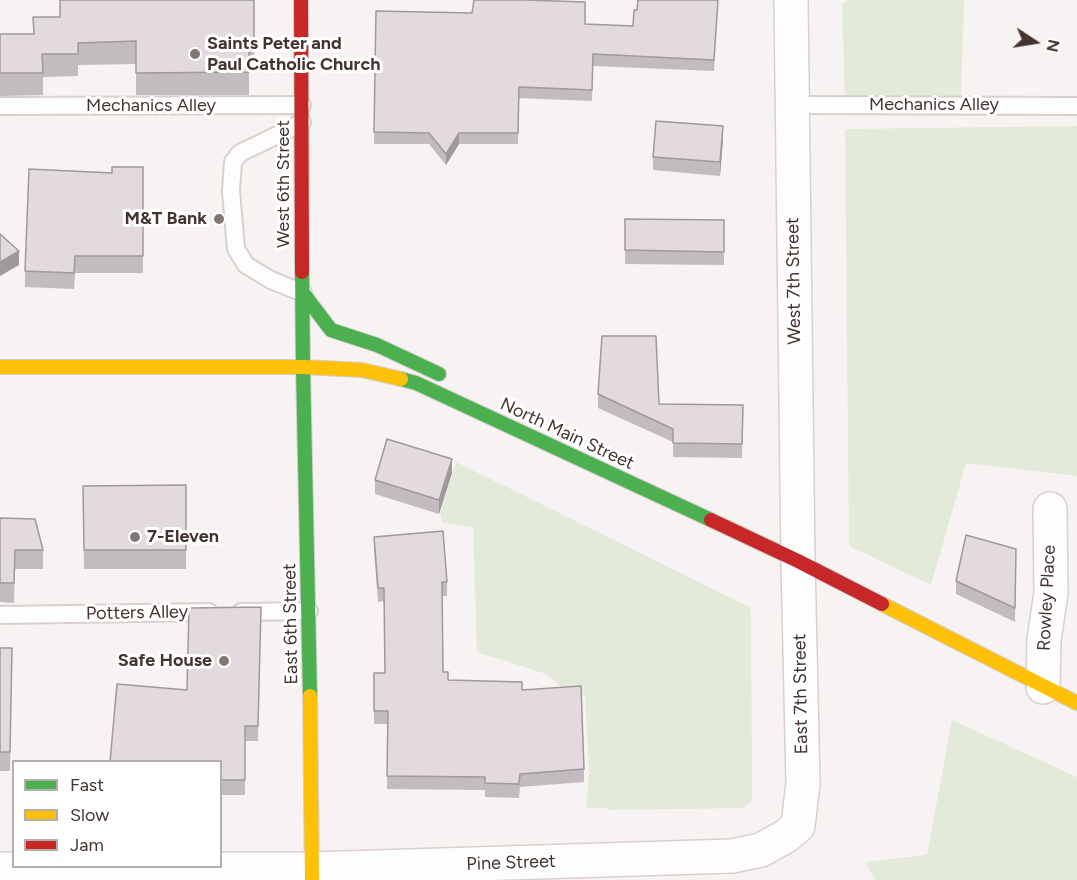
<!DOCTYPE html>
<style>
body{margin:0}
#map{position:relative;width:1077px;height:880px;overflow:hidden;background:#f7f3f2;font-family:Figtree,sans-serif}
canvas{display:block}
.legend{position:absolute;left:12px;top:760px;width:210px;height:108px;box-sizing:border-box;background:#fff;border:2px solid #b4aeac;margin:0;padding:8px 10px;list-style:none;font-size:18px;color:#43342f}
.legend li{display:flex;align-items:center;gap:12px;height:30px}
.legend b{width:30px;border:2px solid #b4aeac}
.north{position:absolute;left:1005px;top:12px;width:60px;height:60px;-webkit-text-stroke:4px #fff;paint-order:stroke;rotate:102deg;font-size:16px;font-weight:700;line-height:24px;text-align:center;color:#43342f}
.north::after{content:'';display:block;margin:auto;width:21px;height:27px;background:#43342f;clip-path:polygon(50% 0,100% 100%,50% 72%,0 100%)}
</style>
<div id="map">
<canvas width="1077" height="880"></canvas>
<ul class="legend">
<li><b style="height:8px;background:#4caf50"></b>Fast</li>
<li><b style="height:8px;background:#ffc107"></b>Slow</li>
<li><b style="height:8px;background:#c62828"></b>Jam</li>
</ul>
<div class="north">N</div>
</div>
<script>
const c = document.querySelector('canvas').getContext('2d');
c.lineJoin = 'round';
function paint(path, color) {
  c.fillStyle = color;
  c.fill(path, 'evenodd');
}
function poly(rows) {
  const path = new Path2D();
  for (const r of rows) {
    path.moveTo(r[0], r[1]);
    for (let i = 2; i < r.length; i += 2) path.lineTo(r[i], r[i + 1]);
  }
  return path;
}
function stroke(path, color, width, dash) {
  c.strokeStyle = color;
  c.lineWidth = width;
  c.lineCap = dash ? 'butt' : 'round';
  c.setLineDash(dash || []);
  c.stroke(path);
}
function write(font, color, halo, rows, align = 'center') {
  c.font = font + ' Figtree,sans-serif';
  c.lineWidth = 6;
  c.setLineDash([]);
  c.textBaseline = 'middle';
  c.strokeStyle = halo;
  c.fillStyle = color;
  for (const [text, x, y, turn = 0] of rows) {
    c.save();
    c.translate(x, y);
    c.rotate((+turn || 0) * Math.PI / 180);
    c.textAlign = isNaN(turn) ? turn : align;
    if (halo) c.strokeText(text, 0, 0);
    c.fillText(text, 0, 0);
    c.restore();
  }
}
const green = poly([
 [852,0,964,0,961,97,845,99,842,5,845,1],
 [1077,126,1077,476,966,463,931,585,849,546,845,129],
 [456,462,751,608,752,801,744,808,608,810,607,808,586,808,589,774,585,695,567,691,546,674,477,652,473,527,443,523,440,514],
 [952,720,1077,777,1077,880,876,880,865,862,927,855]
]);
const lane = poly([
 [791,105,1077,106],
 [0,106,302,105],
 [302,122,286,131,240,153,233,162,231,191,236,249,246,265,271,280,303,293],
 [241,612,309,611],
 [0,615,209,612]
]);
const street = poly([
 [1043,687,1044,640,1051,593,1050,509],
 [0,869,312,869,732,856,761,850,786,836,798,826,803,783,798,561,791,0]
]);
const fast = poly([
 [302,272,303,367],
 [303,293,331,330,377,345,439,374],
 [303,367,310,696],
 [401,379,416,383,711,520]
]);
const slow = poly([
 [0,367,303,367,362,370,401,379],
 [882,604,1077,703],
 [310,696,312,880]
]);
const jam = poly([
 [301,0,302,272],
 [711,520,798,561,882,604]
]);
const wall = poly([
 [254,0,254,62,249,62,249,95,136,95,136,64,78,65,78,76,43,77,43,95,0,96,0,34,33,34,59,17],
 [718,0,714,71,593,66,592,101,519,98,518,144,459,144,446,165,429,144,374,144,376,11,472,13,585,24,633,26],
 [723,139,720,176,653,170,653,157],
 [143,167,143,273,75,273,74,289,25,287,25,271,112,173],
 [625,219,724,220,724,265,625,264],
 [598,394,659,404,743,405,742,458,673,457,673,442,598,408],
 [452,473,439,514,375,494,375,480],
 [186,485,186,569,84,569,83,486],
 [0,518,43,550,43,569,15,569,14,603,0,602],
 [374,537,447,582,447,596,442,596,443,672,448,680,522,690,584,769,584,782,520,787,519,798,485,797,485,790,387,789,387,724,374,724,374,673,385,673,384,601,378,602,374,550],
 [1016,549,1015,622,956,594,956,581],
 [261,607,258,741,245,741,245,795,220,795,220,762,187,690],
 [0,648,12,648,10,771,0,771]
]);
const shadedWall = poly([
 [723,126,723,139,720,176,720,162],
 [459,133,459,144,446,165,446,154],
 [19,251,19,265,0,276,0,262],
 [452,459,452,473,439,514,439,500]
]);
const building = poly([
 [60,0,254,0,254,40,249,40,249,72,136,73,136,41,78,43,78,54,42,54,43,73,0,73,0,34,34,34,33,17,60,17,60,0],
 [474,0,526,0,585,2,585,24,633,26,634,10,637,10,638,0,718,0,714,60,593,54,592,90,519,87,518,133,459,133,446,154,429,133,374,132,376,11,472,13,474,0],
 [656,121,723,126,720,162,653,157,656,121],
 [112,167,143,167,143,256,75,256,74,273,25,271,29,169,112,173,112,167],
 [625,219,724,220,724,252,625,250,625,219],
 [0,234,19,251,0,262,0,234],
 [602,336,656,336,659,404,743,405,742,444,673,443,673,429,598,394,602,336],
 [387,439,452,459,439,500,375,480,387,439],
 [186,485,186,550,84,550,83,486,186,485],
 [0,518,35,519,43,550,15,550,14,583,0,583,0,518],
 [443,531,447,582,442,582,443,672,448,672,448,680,522,682,522,690,581,686,584,769,520,774,519,784,485,783,485,777,387,776,388,711,374,711,374,673,385,673,384,588,378,588,374,537,443,531],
 [966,535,1016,549,1015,608,956,581,966,535],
 [261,607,258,726,245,726,245,780,220,780,220,762,110,762,117,684,187,690,189,608,261,607],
 [0,648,12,648,10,752,0,752,0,648]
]);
const markers = [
 [195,54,6,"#827773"],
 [219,219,6,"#827773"],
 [135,537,6,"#827773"],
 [224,661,6,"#827773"]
];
const poiNames = [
 ["Saints Peter and",207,44],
 ["Paul Catholic Church",207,65],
 ["M&T Bank",207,219,"right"],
 ["7-Eleven",147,537],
 ["Safe House",212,661,"right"]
];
const streetNames = [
 ["Mechanics Alley",934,105],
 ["Mechanics Alley",151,106],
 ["West 6th Street",284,184,-90],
 ["West 7th Street",794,281,-91],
 ["North Main Street",567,434,25],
 ["Rowley Place",1047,598,-87],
 ["Potters Alley",137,613,-1],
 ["East 6th Street",291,624,-91],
 ["East 7th Street",801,694,-91],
 ["Pine Street",511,863,-2]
];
paint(green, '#e3eada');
stroke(lane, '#d9d0cc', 20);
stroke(street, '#d9d0cc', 36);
stroke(fast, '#d3cecd', 16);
stroke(slow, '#d3cecd', 16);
stroke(jam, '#d3cecd', 16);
stroke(lane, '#fefdfd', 16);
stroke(street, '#fefdfd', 33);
stroke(fast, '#4caf50', 14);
stroke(slow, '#ffc107', 14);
stroke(jam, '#c62828', 14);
paint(wall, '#c2bbc0');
paint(shadedWall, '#9e999c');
paint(building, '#e2dadf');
stroke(building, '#9e999c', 1.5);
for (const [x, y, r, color] of markers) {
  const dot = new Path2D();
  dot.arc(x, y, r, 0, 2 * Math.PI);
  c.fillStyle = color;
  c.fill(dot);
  stroke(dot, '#fff', 2);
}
write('bold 18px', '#43342f', '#fff', poiNames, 'left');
write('18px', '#43342f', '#fff', streetNames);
</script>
